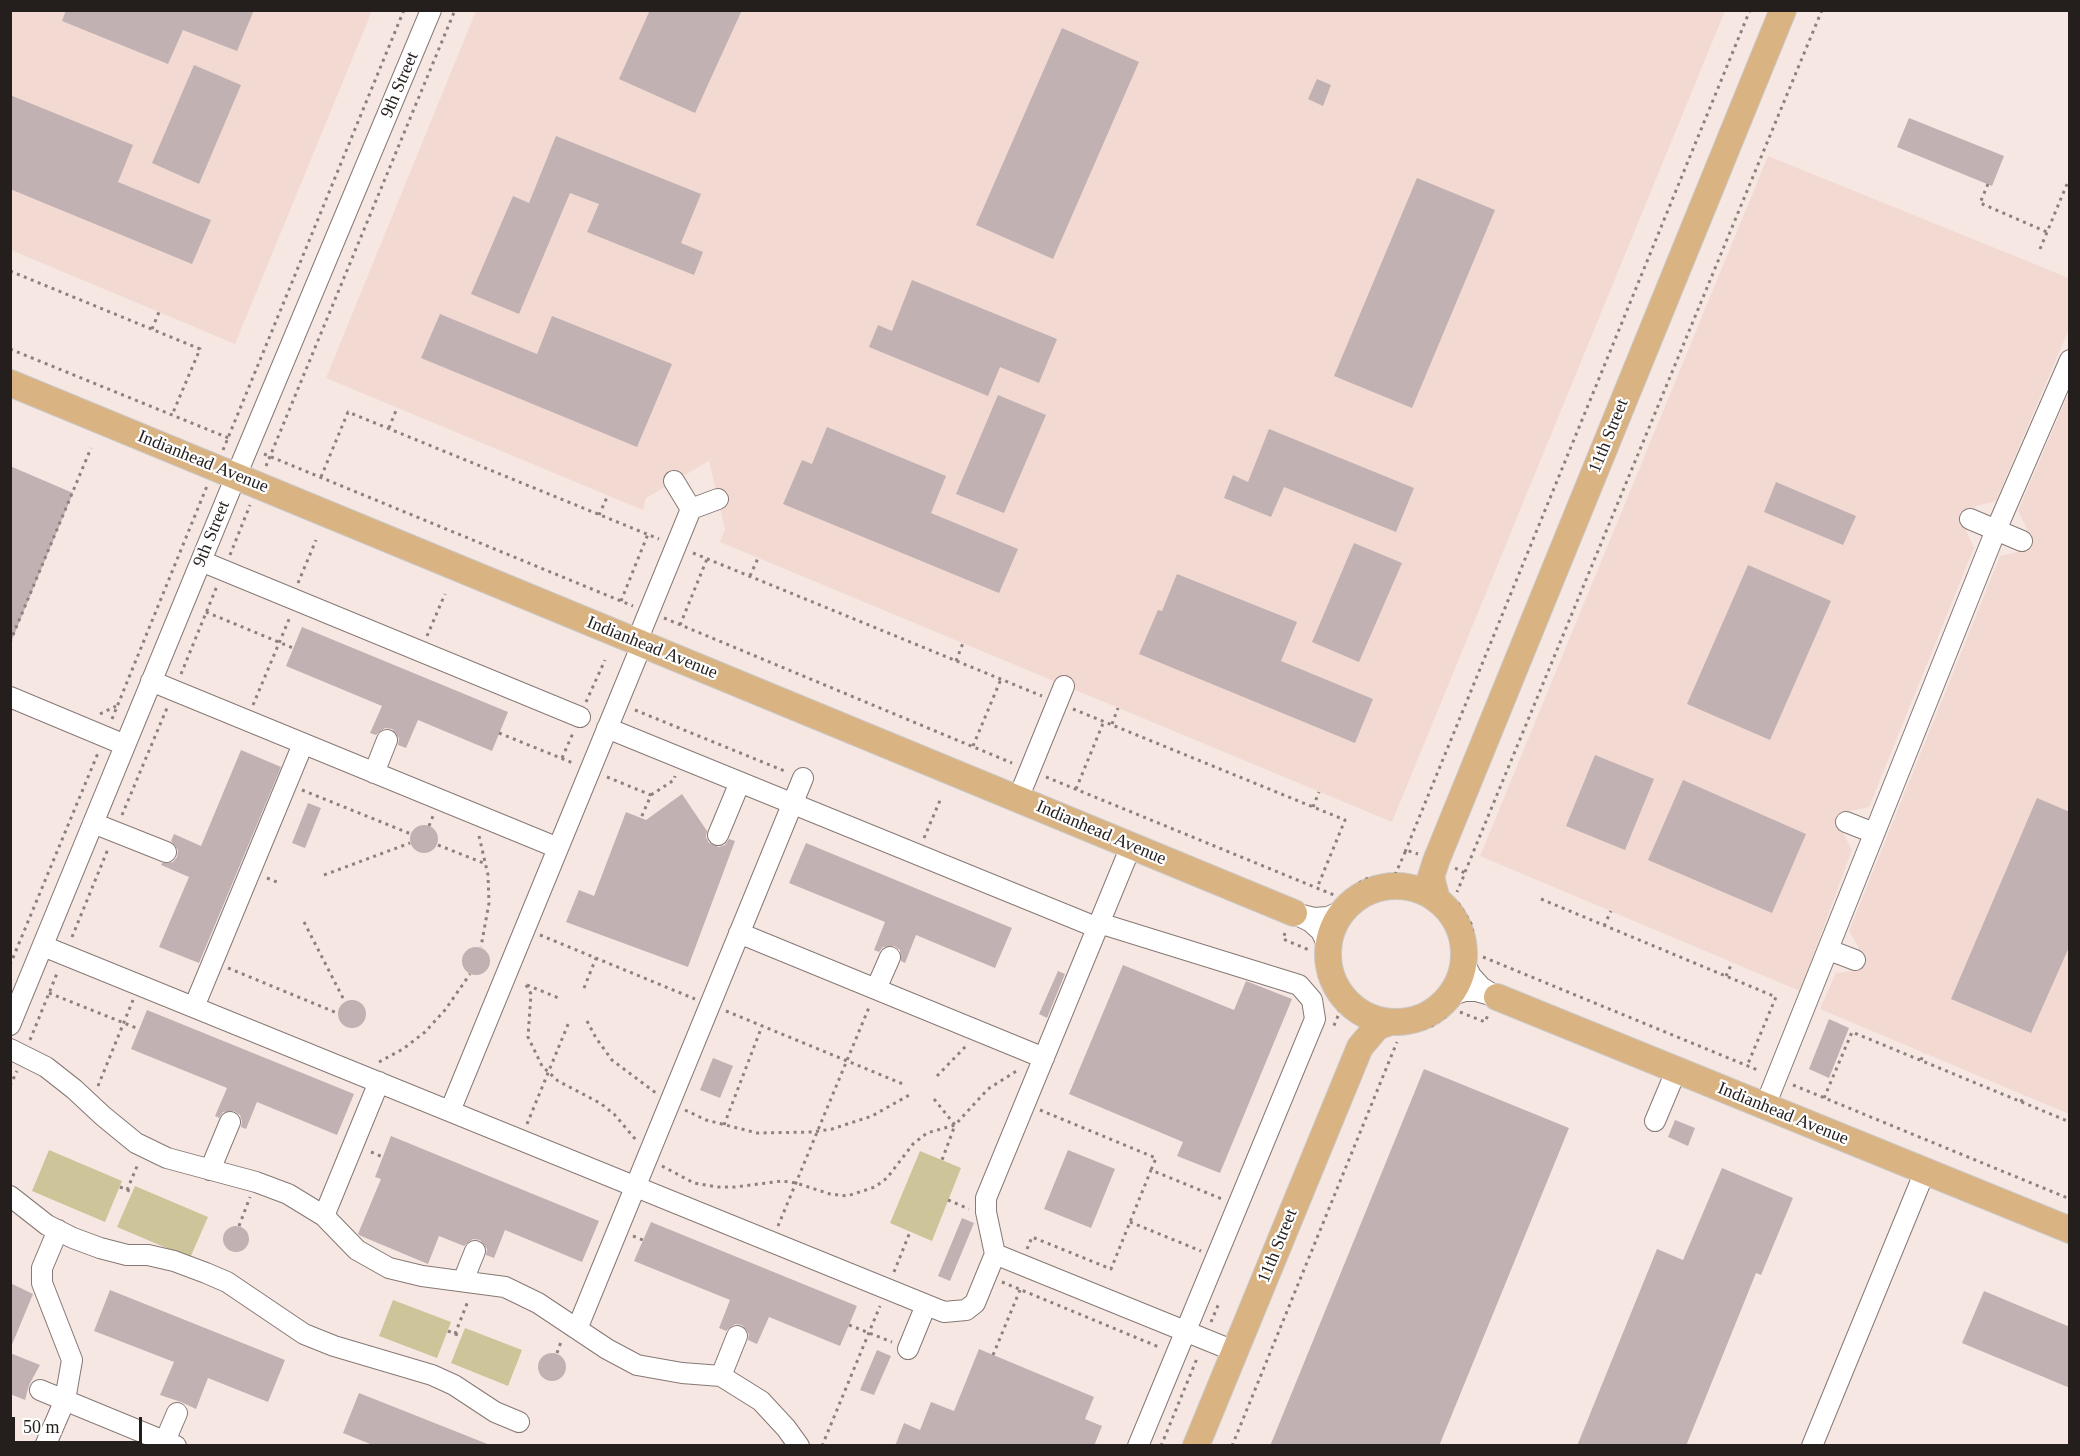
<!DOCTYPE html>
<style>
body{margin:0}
#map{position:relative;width:2080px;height:1456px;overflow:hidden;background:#f7e7e2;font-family:Georgia,serif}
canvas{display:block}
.frame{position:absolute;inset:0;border:12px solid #241e1c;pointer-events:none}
.scale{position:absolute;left:12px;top:1417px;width:130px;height:27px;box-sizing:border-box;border:3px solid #241e1c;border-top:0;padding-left:8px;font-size:18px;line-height:21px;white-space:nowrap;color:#241e1c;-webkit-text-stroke:4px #fff;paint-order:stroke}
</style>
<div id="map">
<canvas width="2080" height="1456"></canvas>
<div class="frame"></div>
<div class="scale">50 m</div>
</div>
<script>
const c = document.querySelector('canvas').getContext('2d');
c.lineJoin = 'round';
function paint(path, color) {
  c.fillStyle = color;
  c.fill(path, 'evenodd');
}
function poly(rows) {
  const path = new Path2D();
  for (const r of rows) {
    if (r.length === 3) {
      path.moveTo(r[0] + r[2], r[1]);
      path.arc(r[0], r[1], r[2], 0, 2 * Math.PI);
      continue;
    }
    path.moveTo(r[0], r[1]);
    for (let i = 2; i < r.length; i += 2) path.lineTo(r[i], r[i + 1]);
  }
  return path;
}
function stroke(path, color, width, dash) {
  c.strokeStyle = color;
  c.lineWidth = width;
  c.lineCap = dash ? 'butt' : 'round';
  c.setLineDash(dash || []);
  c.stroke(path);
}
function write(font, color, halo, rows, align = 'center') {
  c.font = font + ' Georgia,serif';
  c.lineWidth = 4.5;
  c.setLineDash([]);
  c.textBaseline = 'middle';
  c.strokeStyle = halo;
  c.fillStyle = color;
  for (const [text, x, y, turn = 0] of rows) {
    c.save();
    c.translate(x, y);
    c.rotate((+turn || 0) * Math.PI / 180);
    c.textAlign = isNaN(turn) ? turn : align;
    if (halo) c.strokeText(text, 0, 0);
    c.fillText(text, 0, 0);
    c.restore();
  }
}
const built = poly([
 [10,11,372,11,235,344,11,250],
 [476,11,1725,11,1392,822,720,542,725,529,709,461,646,498,643,510,326,378],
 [1768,156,2069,278,2069,329,1996,501,1976,506,1966,530,1974,548,1869,807,1850,811,1842,831,1852,850,1800,991,1480,856],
 [2069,392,2069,1114,1820,1009,1836,973,1851,971,1859,948,1849,931,2000,556,2018,552,2027,529,2018,511]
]);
const green = poly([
 [49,1150,122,1181,105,1222,32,1191],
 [920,1151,961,1168,932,1241,890,1223],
 [135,1186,208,1217,190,1258,117,1227],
 [393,1300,451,1322,437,1358,379,1336],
 [465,1328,522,1350,508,1386,451,1363]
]);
const building = poly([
 [66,10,254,10,237,51,183,30,168,64,62,21],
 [650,10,742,10,695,113,619,79],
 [1062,28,1139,62,1053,259,976,225],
 [194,65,241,85,199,184,152,163],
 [1317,79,1331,85,1323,106,1308,99],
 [10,95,133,145,118,182,211,220,192,264,10,189],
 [1909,118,2004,156,1992,186,1897,147],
 [556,136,701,194,681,243,703,252,694,275,587,232,599,204,570,193,519,314,471,294,513,196,529,203],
 [1417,178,1495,210,1412,408,1334,376],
 [912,280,1057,339,1039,383,1000,367,988,396,869,347,878,325,892,331],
 [440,314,537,354,552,316,672,364,637,447,421,358],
 [998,395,1046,415,1004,513,956,494],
 [827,427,946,476,931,513,1018,549,999,593,783,504,802,460,812,464],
 [1269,429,1414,488,1396,532,1284,487,1271,517,1224,498,1233,475,1248,482],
 [10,466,73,493,11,642,10,642],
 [1776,482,1856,516,1843,545,1764,512],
 [1354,543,1402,563,1359,662,1312,642],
 [1748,565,1831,601,1770,740,1687,704],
 [1177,574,1297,622,1281,661,1373,699,1355,743,1139,654,1158,610,1162,611],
 [302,627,508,712,492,751,418,720,406,748,398,745,399,738,392,729,385,728,376,735,370,733,382,706,286,666],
 [241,750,281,767,199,963,159,947,189,877,161,865,162,863,173,862,177,857,178,850,171,841,174,834,201,846],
 [1595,755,1654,779,1625,850,1566,826],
 [1683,780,1806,834,1772,913,1648,860],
 [682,794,707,831,706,837,709,843,719,847,725,845,729,839,735,841,688,967,566,922,579,890,594,896,626,812,646,820],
 [2037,798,2070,812,2070,945,2031,1033,1951,999],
 [308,803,321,808,305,848,292,843],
 [424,839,14],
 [806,843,1012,928,995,968,916,935,905,963,901,961,900,950,894,946,883,947,879,952,874,950,885,922,789,883],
 [476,961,14],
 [1123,965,1234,1010,1246,981,1292,999,1220,1173,1177,1156,1183,1142,1069,1094],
 [1058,971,1065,974,1047,1018,1039,1014],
 [352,1014,14],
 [147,1010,354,1094,337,1135,257,1102,246,1129,241,1127,242,1121,240,1115,234,1111,223,1112,219,1118,215,1116,227,1088,131,1049],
 [1829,1019,1849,1028,1829,1078,1809,1069],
 [713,1058,733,1066,720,1098,700,1090],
 [1424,1069,1569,1128,1439,1446,1270,1446],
 [1675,1120,1695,1128,1688,1146,1668,1137],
 [391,1136,599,1221,582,1262,505,1230,494,1258,486,1255,487,1249,480,1240,473,1239,464,1246,439,1236,428,1264,361,1236,358,1234,381,1179,375,1177],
 [1068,1150,1115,1169,1091,1228,1044,1209],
 [1722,1168,1793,1198,1761,1275,1756,1273,1686,1446,1577,1446,1657,1249,1683,1260],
 [962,1218,974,1223,950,1281,938,1276],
 [651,1222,857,1306,840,1346,769,1317,757,1344,748,1340,749,1334,742,1325,735,1324,726,1331,719,1328,730,1300,634,1261],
 [236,1239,13],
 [10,1283,33,1294,11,1347,10,1347],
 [110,1290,285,1360,268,1402,208,1378,196,1409,181,1402,160,1395,174,1362,94,1331],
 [1984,1291,2070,1327,2070,1388,1962,1343],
 [979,1349,1094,1397,1085,1419,1102,1426,1094,1446,895,1446,904,1423,920,1430,931,1402,954,1411],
 [877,1350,891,1356,874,1395,860,1390],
 [552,1367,14],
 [10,1353,40,1365,29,1385,25,1400,10,1394],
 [359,1393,490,1445,490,1446,375,1446,343,1433]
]);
const path = poly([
 [1988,184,1980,203,2047,232],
 [2040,249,2067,184],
 [10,271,200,349,172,415],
 [152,329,159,312],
 [10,349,231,439],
 [389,428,397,408],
 [223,450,404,10],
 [264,454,633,606],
 [266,466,455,10],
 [321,477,348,412,659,539],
 [599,515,608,495],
 [693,553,1042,696],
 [230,555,250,505],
 [750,576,758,558],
 [298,583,316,540],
 [621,601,648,534],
 [206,612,293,648],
 [664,618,1012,763],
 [680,625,707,559],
 [427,636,445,594],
 [10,642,91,448],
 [956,661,963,643],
 [181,674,217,586],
 [586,702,605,660],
 [253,705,290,617],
 [1073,709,1345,820,1317,888],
 [635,710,787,772],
 [100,714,116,706],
 [112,719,207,486],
 [1112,724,1118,708],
 [499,733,573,763],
 [973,746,1001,679],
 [562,758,573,733],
 [607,777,651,795,641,818],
 [1046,777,1334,895],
 [1076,789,1104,721],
 [302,790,411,834],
 [651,795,674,780,675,776],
 [1313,807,1319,792],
 [122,815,167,708],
 [429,826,433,816],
 [479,836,488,875,489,903,481,947],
 [924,838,941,798],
 [438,845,486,864],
 [1405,852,1750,10],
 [1455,868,1465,873,1457,892],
 [1465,872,1822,10],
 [324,875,410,843],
 [267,878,277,882],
 [1347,892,1365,879,1395,875,1406,850,1418,854],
 [1541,899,1776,997,1747,1066],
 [1458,903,1472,925,1474,947],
 [304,922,345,1002],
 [1604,926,1611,911],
 [1285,933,1283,939,1309,950],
 [540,935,695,999],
 [72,937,108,849],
 [1483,957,1760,1071],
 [1317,961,1321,981],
 [10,965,98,753],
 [228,968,337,1013],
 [1726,976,1732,963],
 [526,985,531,994,528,1037,542,1066,558,1081,600,1103,614,1114,636,1140],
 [527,985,561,999],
 [584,988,596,958],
 [49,993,139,1029],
 [1330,997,1340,1011,1333,1028],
 [726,1011,903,1084],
 [1460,1012,1485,1022,1488,1015],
 [587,1021,596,1038,612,1060,656,1093],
 [1409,1031,1430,1027,1449,1014],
 [30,1040,58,971],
 [1921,1060,1924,1053],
 [379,1062,403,1049,425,1032,445,1010,470,974],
 [937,1076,967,1045],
 [1793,1085,2070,1199],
 [10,1086,17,1071],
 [98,1086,133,1000],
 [1824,1098,1852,1032,2070,1122],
 [934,1099,955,1125,942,1160],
 [2021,1102,2024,1095],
 [685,1110,706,1120,757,1133,813,1132,832,1129,872,1116,911,1094],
 [1040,1110,1156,1158,1151,1170],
 [527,1124,569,1022],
 [724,1125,762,1026],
 [371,1152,383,1157],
 [662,1166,694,1183,718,1187,735,1187,782,1181,796,1183,830,1194,847,1196,875,1187,887,1178,913,1144,927,1133,955,1125,988,1089,1018,1070],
 [120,1187,132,1192],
 [127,1190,138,1164],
 [948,1200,969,1209],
 [1130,1222,1201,1251],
 [239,1226,250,1197],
 [778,1226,870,1005],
 [633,1236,643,1240],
 [1027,1249,1032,1237,1111,1269,1151,1170,1222,1199],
 [894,1272,910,1232],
 [1002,1282,1159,1347],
 [1211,1322,1219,1303],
 [849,1325,892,1342],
 [448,1331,455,1334,468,1301],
 [455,1334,461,1336],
 [557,1353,562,1339],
 [993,1355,1020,1290],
 [822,1446,880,1306],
 [1161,1446,1198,1356],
 [1232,1446,1397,1042]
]);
const minor = poly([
 [674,481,691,509],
 [1970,519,2022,541],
 [201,561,580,717],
 [637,641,691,509,718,499],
 [151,681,558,848],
 [10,697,125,745],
 [607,728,1098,928],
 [374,773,387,740],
 [1018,799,1064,686],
 [1846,822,1874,833],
 [93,823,166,852],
 [718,835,740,782],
 [1294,913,1314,918,1328,917,1344,910],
 [1299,916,1311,922,1321,931,1328,946],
 [1099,923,1299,985,1312,1000,1315,1019,1138,1446],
 [739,933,1044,1058],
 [43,946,944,1312,966,1310,975,1303,995,1254,1234,1351],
 [1829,950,1855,960],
 [1463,960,1471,976,1481,987,1497,997],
 [876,989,890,957],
 [1449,996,1465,991,1476,991,1490,995],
 [194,1007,303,744],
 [10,1025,236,476,431,10],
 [10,1049,46,1067,74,1089,103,1116,136,1143,167,1158,256,1182,288,1194,324,1216,357,1250,389,1268,422,1276,505,1287,538,1303,607,1349,637,1365,682,1373,721,1376,761,1401,786,1428,799,1446],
 [1765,1106,1996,530,2070,360],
 [450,1111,642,644],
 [1655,1121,1676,1071],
 [210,1170,230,1122],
 [10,1196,47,1225,73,1238,100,1248,127,1255,148,1255,174,1261,206,1273,227,1282,304,1334,334,1346,432,1375,454,1385,495,1412,519,1422],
 [324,1216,379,1082],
 [995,1254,986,1212,986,1198,1131,846],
 [463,1281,475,1251],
 [577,1329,803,778],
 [908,1349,926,1305],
 [721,1376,737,1336],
 [40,1390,176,1446],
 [165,1441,177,1413],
 [45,1446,65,1400,72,1360,42,1283,42,1268,58,1230],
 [1812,1446,1925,1171]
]);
const major = poly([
 [10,383,1294,913],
 [1396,954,68],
 [1437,900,1431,877,1436,861,1783,10],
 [1497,997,2070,1230],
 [1196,1446,1360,1047,1377,1027,1390,1022]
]);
const streetNames = [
 ["9th Street",400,85,-67],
 ["11th Street",1609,436,-68],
 ["Indianhead Avenue",203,462,22],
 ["9th Street",212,534,-68],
 ["Indianhead Avenue",652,648,22],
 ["Indianhead Avenue",1101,833,23],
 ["Indianhead Avenue",1783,1114,22],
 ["11th Street",1278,1246,-68]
];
paint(built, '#f2dad2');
paint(green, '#cec499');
paint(building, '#c1b1b3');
stroke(minor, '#867874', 22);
stroke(major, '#cac9c9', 28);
stroke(path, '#8c817e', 3, [3, 4.5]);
stroke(minor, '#fff', 20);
stroke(major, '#dab383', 26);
write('18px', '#241e1c', '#fff', streetNames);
</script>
